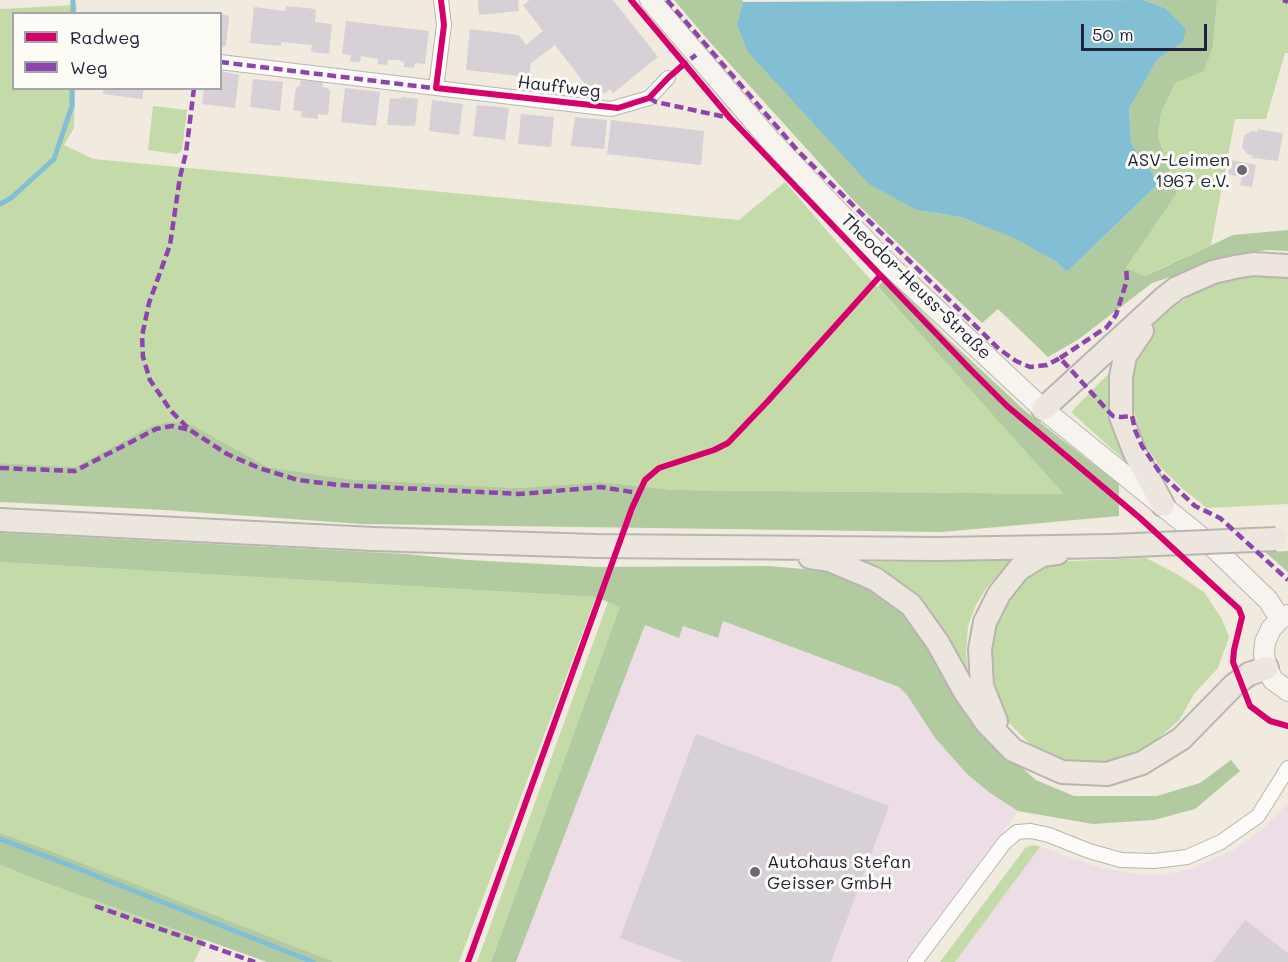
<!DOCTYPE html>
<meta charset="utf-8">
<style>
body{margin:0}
#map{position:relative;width:1288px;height:962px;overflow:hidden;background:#f0eadf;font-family:Mali,sans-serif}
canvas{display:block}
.legend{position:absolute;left:12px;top:12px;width:210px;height:78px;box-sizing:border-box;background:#fdfcf7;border:2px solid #a5a5ac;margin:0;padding:8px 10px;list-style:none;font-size:18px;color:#22223b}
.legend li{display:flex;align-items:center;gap:12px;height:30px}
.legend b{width:30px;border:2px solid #a5a5ac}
.scale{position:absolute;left:1081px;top:24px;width:126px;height:27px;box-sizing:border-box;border:3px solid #22223b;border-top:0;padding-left:8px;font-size:18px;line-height:21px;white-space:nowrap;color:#22223b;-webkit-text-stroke:4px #fdfcf7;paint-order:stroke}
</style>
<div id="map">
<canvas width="1288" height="962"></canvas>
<ul class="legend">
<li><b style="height:8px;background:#d6006c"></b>Radweg</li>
<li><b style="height:8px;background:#8e44ad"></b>Weg</li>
</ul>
<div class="scale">50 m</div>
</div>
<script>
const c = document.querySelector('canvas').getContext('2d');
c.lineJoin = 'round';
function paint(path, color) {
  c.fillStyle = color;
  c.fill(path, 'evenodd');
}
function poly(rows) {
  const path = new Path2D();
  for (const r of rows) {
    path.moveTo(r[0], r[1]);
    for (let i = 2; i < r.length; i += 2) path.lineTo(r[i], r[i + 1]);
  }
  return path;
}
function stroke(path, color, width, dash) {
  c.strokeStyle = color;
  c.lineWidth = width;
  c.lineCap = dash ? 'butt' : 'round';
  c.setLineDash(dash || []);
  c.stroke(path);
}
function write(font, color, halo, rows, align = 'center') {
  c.font = font + ' Mali,sans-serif';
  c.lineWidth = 6;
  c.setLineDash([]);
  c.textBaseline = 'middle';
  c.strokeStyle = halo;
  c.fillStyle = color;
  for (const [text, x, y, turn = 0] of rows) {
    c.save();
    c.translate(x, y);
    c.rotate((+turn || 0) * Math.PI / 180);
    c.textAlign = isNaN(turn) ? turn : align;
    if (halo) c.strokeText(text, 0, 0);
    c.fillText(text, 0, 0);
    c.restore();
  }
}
const built = poly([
 [723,620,899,687,907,695,935,738,967,774,990,793,1018,811,904,962,516,962,645,625,679,638,683,626,718,638],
 [1288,803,1288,962,955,962,1040,847,1104,869,1136,874,1166,874,1194,868,1234,850,1262,830]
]);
const green = poly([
 [1217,0,1288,0,1288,53,1285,53,1266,119,1235,119,1211,245,1144,276,1126,268,1177,193,1158,136,1161,113,1175,83,1204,70,1213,46],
 [77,5,76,13,14,14,14,88,75,89,74,128,64,145,93,159,739,220,785,182,841,247,1065,494,674,490,600,482,517,488,347,479,268,467,192,425,151,426,75,467,0,463,0,9],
 [153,106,187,110,182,150,177,154,148,150],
 [1260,275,1288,276,1288,504,1207,508,1183,489,1160,467,1145,444,1134,412,1130,382,1140,343,1166,310,1210,285],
 [1112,370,1110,405,1126,459,1124,460,1071,412],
 [1146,558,1175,573,1204,592,1222,619,1229,637,1218,668,1194,694,1180,719,1152,744,1121,759,1091,764,1061,762,1033,747,1009,723,997,695,992,667,991,641,997,615,1026,575,1048,562],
 [1016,560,1002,570,987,587,976,605,968,626,966,652,969,680,861,562],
 [0,562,596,597,459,962,334,962,0,833],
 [608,602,621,607,491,962,477,962],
 [1035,845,1040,847,955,962,940,962,1026,847],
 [0,865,43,882,205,939,194,962,0,962]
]);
const forest = poly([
 [674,0,742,0,743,2,737,24,917,210,961,217,1015,238,1055,261,1067,272,1159,183,1131,143,1129,107,1157,60,1183,42,1165,8,1143,0,1217,0,1213,46,1204,71,1175,83,1161,113,1158,136,1177,193,1126,268,1145,276,1233,235,1288,230,1288,251,1267,250,1241,254,1152,283,1079,339,1048,357,998,309,982,323,906,251,854,201,708,40],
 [887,275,947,338,1024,410,1119,484,1119,516,942,532,362,524,164,510,0,502,0,463,75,467,151,426,172,422,192,425,268,467,347,479,517,488,600,482,674,490,1064,494,878,287],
 [0,533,406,554,468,560,598,567,768,566,827,571,877,590,908,614,998,747,1036,780,1074,796,1157,796,1200,783,1231,760,1240,771,1195,809,1154,820,1093,824,1018,811,990,793,967,774,935,738,907,695,899,687,723,621,718,638,683,626,679,638,645,625,516,962,491,962,620,607,596,597,0,562],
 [1288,551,1288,572,1265,552],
 [0,833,53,852,334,962,267,962,43,882,0,865]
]);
const water = poly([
 [1143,0,1165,8,1186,29,1183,42,1157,60,1129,108,1131,143,1159,183,1067,272,1055,261,1014,238,961,217,917,210,869,184,748,52,737,24,743,2]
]);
const stream = poly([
 [73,14,73,0],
 [0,204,11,198,54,159,72,106,72,88],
 [0,839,64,863,313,962]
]);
const building = poly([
 [478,0,518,0,519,11,479,15],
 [530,0,613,0,658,57,613,93,610,89,604,94,596,83,589,89,555,45,531,63,529,77,466,70,470,29,519,35,526,45,543,31,523,5],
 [286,6,316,9,315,22,332,24,329,54,311,52,312,45,281,42,281,46,250,43,254,7,285,11],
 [220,14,227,15,229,18,226,45,224,47,220,46],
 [346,21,429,31,425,64,415,63,414,68,404,67,405,62,397,60,388,60,387,65,378,64,378,59,361,56,360,62,350,61,351,55,342,54],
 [220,71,239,75,235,108,202,104,204,88,220,88],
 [253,79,283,82,280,111,250,107],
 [301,80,323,82,322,87,328,88,330,92,328,115,318,114,318,119,301,117,302,111,293,110,296,88,300,85],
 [104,88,144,88,142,99,103,94],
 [345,88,380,92,376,126,341,122],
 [401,97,418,99,415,126,387,125,390,98,401,99],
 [432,100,463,104,459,135,429,131],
 [477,105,509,108,505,140,473,136],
 [521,114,554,117,551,147,518,144],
 [575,117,607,120,604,149,571,146],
 [611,120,704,131,701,165,607,154],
 [1258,129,1283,133,1278,161,1252,158,1253,155,1247,154,1242,147,1244,136,1251,131,1257,132],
 [1231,160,1256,165,1252,187,1240,185,1242,177,1228,174],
 [696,734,889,806,831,962,684,962,620,938],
 [1245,920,1288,953,1288,962,1213,962]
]);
const street = poly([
 [220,62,611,109,649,98,668,78],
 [436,88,444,25,441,0],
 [915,962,1005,842,1017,832,1031,831,1049,835,1089,851,1121,860,1154,861,1187,857,1221,842,1258,816,1288,768]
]);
const secondary = poly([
 [650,0,770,140,889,265,1043,409,1211,545,1268,600,1280,619],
 [1288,615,1280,619,1271,629,1265,642,1264,655,1267,668,1273,680,1288,691]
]);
const primary = poly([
 [1142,331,1125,356,1121,377,1121,417,1135,453,1163,505],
 [1043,409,1164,298,1177,288,1213,272,1235,267,1253,264,1288,266],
 [0,520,373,539,596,546,937,549,1112,546],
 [810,557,830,560,875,579,911,605,938,643,965,692,986,722,1013,750,1062,772,1107,774,1142,763,1181,739,1234,685,1249,674,1267,668],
 [996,721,982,686,980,649,985,622,999,594,1019,569,1042,555,1057,553]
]);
const primaryBridge = poly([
 [1112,546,1276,539]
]);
const quiet = poly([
 [667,0,798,151,999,349,1016,361,1030,367,1047,365,1060,358,1109,412,1113,416,1121,417,1132,416,1135,430,1142,446,1161,474,1195,506,1220,518,1288,580],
 [1283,0,1288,2],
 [220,62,441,89],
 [680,67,696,55],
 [194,88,186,153,180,177,170,245,149,303,142,336,143,357,150,380,171,411,190,430,227,454,259,468,298,480,339,485,481,492,520,494,601,487,638,493],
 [649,98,656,102,730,118],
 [1060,358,1107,327,1116,315,1127,280,1126,268],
 [0,468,75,471,156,429,172,426,190,430],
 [95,906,255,962]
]);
const cycleway = poly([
 [441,0,444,25,436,88,618,108,649,98,668,78,684,64],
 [631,0,730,118,970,369,1007,406,1140,518,1239,609,1242,617,1234,650,1233,662,1250,706,1270,721,1288,726],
 [468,962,632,508,645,480,659,468,714,450,728,443,768,401,880,276]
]);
const markers = [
 [1242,170,6,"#6a6874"],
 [755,872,6,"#6a6874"]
];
const streetNames = [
 ["Hauffweg",559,87,7],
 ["Theodor-Heuss-Straße",916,287,44]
];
const poiNames = [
 ["ASV-Leimen",1230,160],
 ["1967 e.V.",1230,181],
 ["Autohaus Stefan",767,862,"left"],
 ["Geisser GmbH",767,883,"left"]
];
paint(built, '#ecdde7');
paint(green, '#c4daa8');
paint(forest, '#b2ca9f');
paint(water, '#82bed4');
stroke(stream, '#82bed4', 5);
paint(building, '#d7d0d6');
stroke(street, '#b8b5b0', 16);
stroke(secondary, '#b8b5b0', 22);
stroke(primary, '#b8b5b0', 26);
stroke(street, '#fdfcfa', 14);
stroke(secondary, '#f7f3ef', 20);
stroke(primary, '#ede6de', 22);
stroke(primaryBridge, '#b8b5b0', 26, []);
stroke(primaryBridge, '#ede6de', 22);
stroke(quiet, '#8e44ad', 4.5, [9, 4.5]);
stroke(cycleway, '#d6006c', 6);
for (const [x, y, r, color] of markers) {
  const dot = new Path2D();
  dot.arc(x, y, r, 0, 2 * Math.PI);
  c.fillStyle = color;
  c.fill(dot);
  stroke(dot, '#fdfcf7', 2);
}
write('18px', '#22223b', '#fdfcf7', streetNames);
write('18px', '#22223b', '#fdfcf7', poiNames, 'right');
</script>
